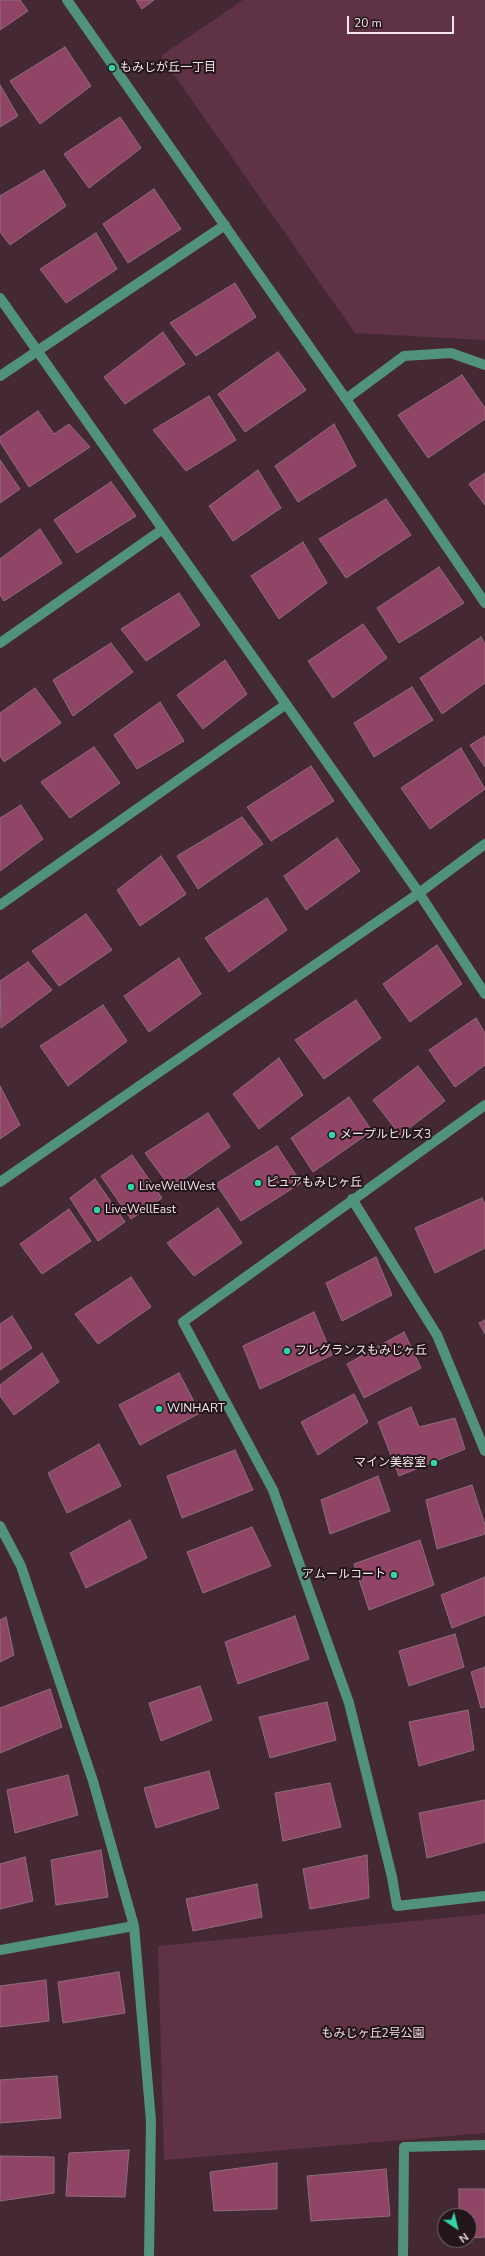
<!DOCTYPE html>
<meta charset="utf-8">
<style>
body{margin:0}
#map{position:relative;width:485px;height:2256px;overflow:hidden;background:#442934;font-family:"Nunito Sans",sans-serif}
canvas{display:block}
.north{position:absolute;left:437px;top:2208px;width:40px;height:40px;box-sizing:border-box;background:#23161b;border:1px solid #78686e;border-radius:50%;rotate:145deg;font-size:11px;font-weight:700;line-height:16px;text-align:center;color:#f7e4eb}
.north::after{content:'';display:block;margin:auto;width:14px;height:18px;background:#35d4a7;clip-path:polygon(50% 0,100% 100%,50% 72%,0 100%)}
.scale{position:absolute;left:347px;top:16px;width:107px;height:18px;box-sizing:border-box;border:2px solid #f7e4eb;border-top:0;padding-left:5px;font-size:12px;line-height:14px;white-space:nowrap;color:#f7e4eb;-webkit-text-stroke:3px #23161b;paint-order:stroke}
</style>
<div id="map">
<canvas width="485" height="2256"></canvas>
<div class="north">N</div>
<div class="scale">20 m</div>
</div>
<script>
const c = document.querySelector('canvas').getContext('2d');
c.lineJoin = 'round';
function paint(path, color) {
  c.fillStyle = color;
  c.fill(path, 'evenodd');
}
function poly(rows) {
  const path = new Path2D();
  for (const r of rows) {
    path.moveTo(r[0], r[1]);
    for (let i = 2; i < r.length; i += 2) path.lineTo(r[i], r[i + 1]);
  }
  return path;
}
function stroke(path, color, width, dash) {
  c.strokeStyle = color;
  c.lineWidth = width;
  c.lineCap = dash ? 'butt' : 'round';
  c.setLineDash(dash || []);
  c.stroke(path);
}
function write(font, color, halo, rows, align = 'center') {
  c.font = font + ' "Nunito Sans","Noto Sans JP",sans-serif';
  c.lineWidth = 4;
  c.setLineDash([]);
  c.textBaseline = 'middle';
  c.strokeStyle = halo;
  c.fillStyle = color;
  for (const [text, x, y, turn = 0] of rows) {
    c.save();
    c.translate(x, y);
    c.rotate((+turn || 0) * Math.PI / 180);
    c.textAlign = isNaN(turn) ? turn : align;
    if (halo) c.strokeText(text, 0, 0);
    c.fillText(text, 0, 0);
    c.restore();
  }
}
const green = poly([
 [243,0,485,0,485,340,355,333,161,56],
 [485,1914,485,2133,164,2160,158,1946]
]);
const building = poly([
 [0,0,20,0,28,11,0,30,0,0],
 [136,0,154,0,142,9,136,0],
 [65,47,91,86,40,124,10,81,65,47],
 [0,85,18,116,0,127,0,85],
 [120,117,141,148,89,188,64,154,120,117],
 [44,170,66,206,10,245,0,232,0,196,44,170],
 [154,189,181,229,128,263,103,224,154,189],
 [96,233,117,269,66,303,40,269,96,233],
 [235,283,256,317,196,356,170,323,235,283],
 [163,332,185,364,125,404,104,377,163,332],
 [278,352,306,390,245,432,218,394,278,352],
 [462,375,485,408,485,419,428,458,398,415,462,375],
 [209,396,236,440,186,471,153,430,209,396],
 [38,411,54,434,69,424,90,447,29,487,0,442,0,437,38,411],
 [334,424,356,466,298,502,275,466,334,424],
 [0,460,20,489,0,503,0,460],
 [258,470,281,508,233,541,209,506,258,470],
 [485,473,485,505,469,484,485,473],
 [111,482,136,516,77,553,54,520,111,482],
 [386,499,411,535,346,578,319,539,386,499],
 [40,529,62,563,4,601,0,595,0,559,40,529],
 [303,542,327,583,279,619,251,576,303,542],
 [439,567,464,603,399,643,377,608,439,567],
 [179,593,200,625,146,661,121,629,179,593],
 [363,624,387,658,333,698,308,661,363,624],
 [481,637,485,644,485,683,442,714,420,678,481,637],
 [111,643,133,672,73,716,53,680,111,643],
 [225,660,247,694,203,729,177,695,225,660],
 [412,687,433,720,374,757,354,723,412,687],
 [35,688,61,723,4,762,0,756,0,713,35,688],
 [160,702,184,741,137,769,114,735,160,702],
 [485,736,485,767,470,745,485,736],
 [94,747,120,783,70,818,41,782,94,747],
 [461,748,485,789,430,829,401,788,461,748],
 [311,766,334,801,271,841,247,807,311,766],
 [21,805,43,839,0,871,0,818,21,805],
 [242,817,263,844,198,889,177,856,242,817],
 [337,838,360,871,306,910,284,876,337,838],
 [161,856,186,894,140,926,117,890,161,856],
 [267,898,287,930,229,972,205,938,267,898],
 [86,914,112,950,59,986,32,951,86,914],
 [437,945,462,984,410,1022,383,984,437,945],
 [179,958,201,994,149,1032,124,996,179,958],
 [28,962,52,990,1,1028,0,981,28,962],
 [356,1000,381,1038,324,1079,295,1040,356,1000],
 [103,1005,127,1041,68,1086,40,1046,103,1005],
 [476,1018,485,1033,485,1065,455,1087,429,1050,476,1018],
 [279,1058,303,1095,259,1129,233,1094,279,1058],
 [418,1066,445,1101,400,1135,373,1100,418,1066],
 [0,1086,20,1125,0,1139,0,1086],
 [349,1097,372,1131,313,1172,291,1138,349,1097],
 [208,1113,230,1147,171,1188,145,1153,208,1113],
 [277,1146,301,1183,241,1221,216,1184,277,1146],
 [132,1155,162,1198,131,1219,101,1176,132,1155],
 [95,1179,125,1222,98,1241,70,1198,95,1179],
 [482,1198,485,1204,485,1248,435,1273,415,1228,482,1198],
 [218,1208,242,1243,194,1276,167,1243,218,1208],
 [69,1209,91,1241,42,1274,20,1244,69,1209],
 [376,1257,392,1295,342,1321,326,1283,376,1257],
 [131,1277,151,1307,98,1344,75,1314,131,1277],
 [314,1312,332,1355,260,1389,243,1346,314,1312],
 [12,1316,32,1348,0,1370,0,1324,12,1316],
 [485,1320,485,1334,479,1323,485,1320],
 [404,1332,421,1368,364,1398,347,1364,404,1332],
 [42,1353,59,1382,14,1415,0,1396,0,1385,42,1353],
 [179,1373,200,1413,140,1445,119,1405,179,1373],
 [354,1394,368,1422,318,1455,301,1422,354,1394],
 [411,1407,419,1427,455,1418,465,1449,399,1476,378,1422,411,1407],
 [99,1444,121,1486,67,1513,48,1473,99,1444],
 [235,1450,253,1490,182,1518,167,1476,235,1450],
 [378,1476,390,1511,330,1534,321,1500,378,1476],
 [472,1485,485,1525,485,1534,437,1549,426,1500,472,1485],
 [130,1520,147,1558,86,1588,70,1553,130,1520],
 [252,1527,271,1566,203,1593,187,1552,252,1527],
 [420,1540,434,1585,369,1610,354,1564,420,1540],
 [485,1577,485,1615,452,1628,441,1595,485,1577],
 [295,1616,309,1659,238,1684,225,1642,295,1616],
 [6,1617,14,1655,0,1662,0,1620,6,1617],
 [455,1634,464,1667,409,1686,399,1651,455,1634],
 [485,1667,485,1707,481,1708,471,1672,485,1667],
 [200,1686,212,1720,161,1741,149,1703,200,1686],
 [50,1689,62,1727,0,1753,0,1708,50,1689],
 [327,1702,336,1740,270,1758,259,1717,327,1702],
 [468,1710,474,1750,419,1766,409,1722,468,1710],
 [209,1771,219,1808,156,1828,144,1788,209,1771],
 [68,1775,78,1815,15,1833,7,1790,68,1775],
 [330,1783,341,1827,283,1841,275,1793,330,1783],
 [485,1800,485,1842,427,1858,419,1813,485,1800],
 [101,1850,108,1897,56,1905,51,1860,101,1850],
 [367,1855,369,1898,310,1909,303,1869,367,1855],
 [25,1857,33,1901,0,1909,0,1864,25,1857],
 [257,1884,262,1917,193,1931,186,1899,257,1884],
 [119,1972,125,2013,63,2023,58,1982,119,1972],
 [46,1980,49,2021,0,2027,0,1986,46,1980],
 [57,2076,61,2118,0,2123,0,2080,57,2076],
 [129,2150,125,2197,66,2196,69,2153,129,2150],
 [0,2156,54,2157,54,2193,0,2201,0,2156],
 [277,2163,277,2209,214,2211,210,2172,277,2163],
 [386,2169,390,2216,311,2221,307,2176,386,2169],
 [459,2189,485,2189,485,2237,469,2238,469,2216,459,2216,459,2189]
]);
const minor = poly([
 [67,0,346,399,485,603],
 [0,298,419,893,485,994],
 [0,376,225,225],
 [346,399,404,356,451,353,485,365],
 [0,643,163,529],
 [0,905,285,705],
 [485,1105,183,1322,273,1490,349,1703,392,1877,397,1906,485,1896],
 [0,1182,419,893,485,844],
 [352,1199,437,1335,485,1451],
 [0,1526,21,1566,93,1781,134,1926,151,2121,149,2256],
 [0,1950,134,1926],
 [403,2256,404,2147,485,2145]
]);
const markers = [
 [112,68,4,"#35d4a7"],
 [332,1135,4,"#35d4a7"],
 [258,1183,4,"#35d4a7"],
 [131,1187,4,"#35d4a7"],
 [97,1210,4,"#35d4a7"],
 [287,1351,4,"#35d4a7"],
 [159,1409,4,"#35d4a7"],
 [434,1463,4,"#35d4a7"],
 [394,1575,4,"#35d4a7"]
];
const poiNames = [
 ["もみじが丘一丁目",120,68],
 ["メープルヒルズ3",340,1135],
 ["ピュアもみじヶ丘",266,1183],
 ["LiveWellWest",139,1187],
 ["LiveWellEast",105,1210],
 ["フレグランスもみじヶ丘",295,1351],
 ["WINHART",167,1409],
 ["マイン美容室",426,1463,"right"],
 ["アムールコート",386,1575,"right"]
];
const parkNames = [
 ["もみじヶ丘2号公園",373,2034]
];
paint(green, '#603245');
paint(building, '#914566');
stroke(building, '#8e6e7a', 1);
stroke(minor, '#51927b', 10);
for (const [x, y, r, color] of markers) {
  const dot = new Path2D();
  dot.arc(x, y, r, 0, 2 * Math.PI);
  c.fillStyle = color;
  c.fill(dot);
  stroke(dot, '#23161b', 1.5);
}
write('12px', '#f7e4eb', '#23161b', poiNames, 'left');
write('12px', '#f2dbe3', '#23161b', parkNames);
</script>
